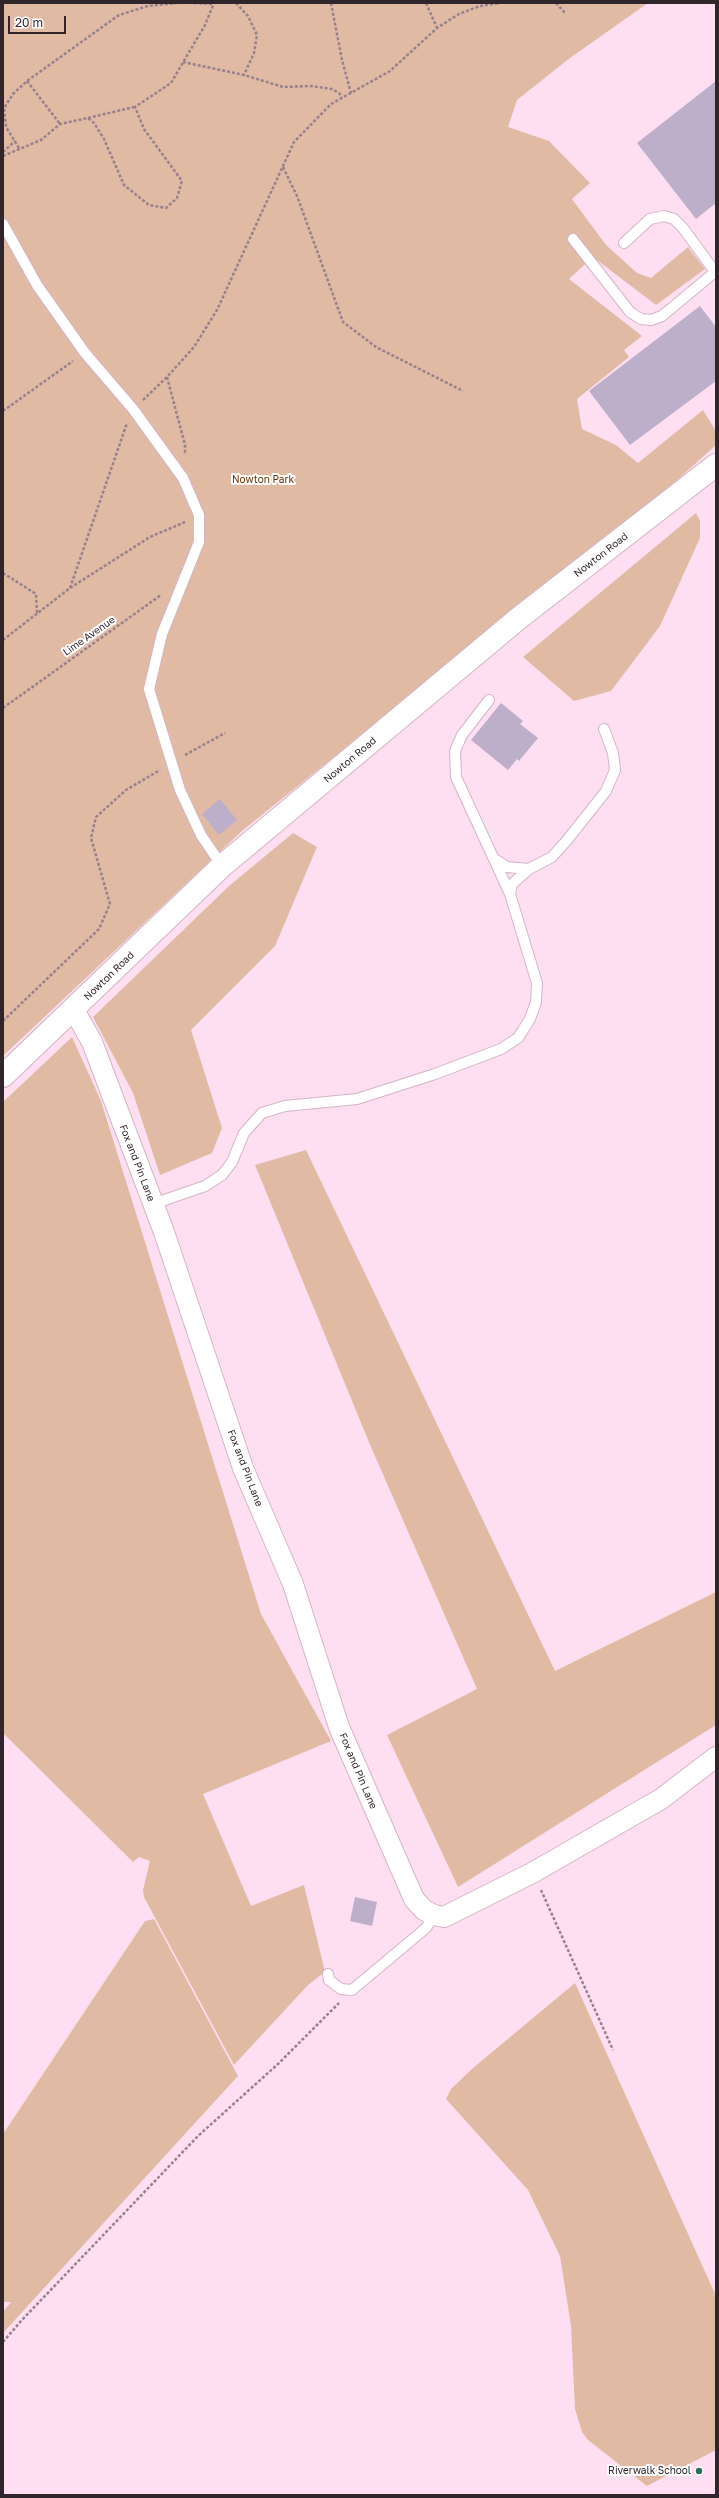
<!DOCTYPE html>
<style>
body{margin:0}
#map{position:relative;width:719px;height:2498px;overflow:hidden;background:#fedff1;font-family:"Golos Text",sans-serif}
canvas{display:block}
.frame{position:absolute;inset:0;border:4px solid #30252b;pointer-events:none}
.scale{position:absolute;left:8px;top:16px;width:58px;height:18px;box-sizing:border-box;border:2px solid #30252b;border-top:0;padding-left:5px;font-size:12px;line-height:14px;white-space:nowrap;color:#30252b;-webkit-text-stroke:3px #fff;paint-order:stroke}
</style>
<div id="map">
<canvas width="719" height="2498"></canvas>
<div class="frame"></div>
<div class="scale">20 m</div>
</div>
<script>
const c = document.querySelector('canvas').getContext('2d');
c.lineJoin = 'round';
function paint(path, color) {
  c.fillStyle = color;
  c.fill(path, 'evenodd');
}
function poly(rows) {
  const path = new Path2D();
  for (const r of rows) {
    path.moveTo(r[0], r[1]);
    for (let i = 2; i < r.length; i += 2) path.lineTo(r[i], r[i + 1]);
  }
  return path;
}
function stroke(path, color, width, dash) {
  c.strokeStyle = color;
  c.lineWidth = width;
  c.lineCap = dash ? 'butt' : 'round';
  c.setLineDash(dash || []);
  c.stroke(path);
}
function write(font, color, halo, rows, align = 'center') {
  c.font = font + ' "Golos Text",sans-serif';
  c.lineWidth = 4;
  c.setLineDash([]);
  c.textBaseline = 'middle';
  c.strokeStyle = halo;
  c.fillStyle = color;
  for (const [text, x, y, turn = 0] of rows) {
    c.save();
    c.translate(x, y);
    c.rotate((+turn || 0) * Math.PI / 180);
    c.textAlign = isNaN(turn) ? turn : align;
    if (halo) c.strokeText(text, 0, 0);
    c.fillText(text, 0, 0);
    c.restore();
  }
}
const green = poly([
 [3,3,648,3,570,58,517,100,508,127,549,141,590,183,572,199,606,245,637,273,651,278,688,247,705,269,656,305,593,257,569,279,642,336,624,350,629,357,577,399,582,429,616,445,638,463,703,410,716,431,716,445,664,492,243,830,3,1056],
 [696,513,700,521,700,538,660,626,611,691,574,701,523,657],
 [293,833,317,847,275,946,191,1030,222,1128,212,1153,160,1175,133,1093,93,1017,229,886],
 [72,1037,101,1101,261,1614,331,1741,203,1794,251,1906,304,1885,325,1972,308,1985,234,2065,144,1897,143,1890,150,1861,139,1857,133,1862,3,1733,3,1102],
 [306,1150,555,1671,716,1592,716,1725,458,1887,387,1735,477,1689,371,1447,255,1165],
 [154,1919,238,2076,3,2333,3,2312,11,2302,3,2302,3,2134,145,1921],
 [575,1983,716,2296,716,2450,647,2486,588,2440,582,2432,575,2409,571,2326,560,2256,528,2190,446,2099,451,2089,473,2068]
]);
const building = poly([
 [716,81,716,203,696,219,637,143],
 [700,306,716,327,716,381,630,445,589,391],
 [501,703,523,721,520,724,538,738,519,761,517,759,508,770,471,740],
 [220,799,237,820,219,835,202,814],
 [355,1897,377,1902,372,1926,350,1921]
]);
const path = poly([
 [194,3,214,4],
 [236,3,248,16,257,35,254,53,244,75],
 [331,3,342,60,351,93],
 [426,3,437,28],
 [556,3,565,13],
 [183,62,244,75,283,87,311,86,332,89,339,93,342,97],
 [27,81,60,124],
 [88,118,134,107],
 [19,148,6,127,4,108,13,94,27,81,119,15,148,6,177,3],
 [3,152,15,141],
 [3,156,41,140,60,124,88,118,94,123,104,139,124,185,149,205,166,208,177,198,182,181,144,129,135,107,171,83,205,25,214,3],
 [283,167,297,196,343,322,376,347,463,391],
 [167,377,185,445,185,455],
 [143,400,167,377,194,347,217,310,294,142,331,104,390,71,437,28,459,14,480,6,500,3],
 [3,411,73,361],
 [3,573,36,594,37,613],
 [70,588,127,423],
 [3,640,70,588,150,537,185,522],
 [3,708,161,595],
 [185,755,225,733],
 [3,1021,99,929,110,904,91,838,96,817,126,790,160,770],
 [541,1890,613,2050],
 [3,2342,21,2321,198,2136,278,2064,339,2003]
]);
const lane = poly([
 [3,224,37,285,85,353,133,409,183,478,199,515,199,542,162,634,149,689,180,790,201,835,222,866],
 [573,239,630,312,641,319,651,320,662,316,715,272],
 [624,243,650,219,664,216,674,219,683,228,716,273],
 [496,860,507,867,529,869,552,857,568,839,606,791,615,770,613,753,604,729],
 [510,894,512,884,529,869],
 [153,1204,205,1186,222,1175,232,1162,244,1133,262,1113,285,1106,357,1099,435,1074,501,1049,518,1038,530,1019,536,1002,537,983,510,894,456,777,455,751,462,735,489,700],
 [328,1974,329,1980,341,1989,352,1990,426,1928,434,1915]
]);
const street = poly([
 [74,1010,92,1042,164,1232,243,1468,293,1584,339,1727,414,1899,424,1910,434,1915,444,1917,532,1873,661,1799,716,1757]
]);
const secondary = poly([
 [3,1076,222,866,519,618,716,465]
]);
const markers = [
 [699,2471,4,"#2e6f5d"]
];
const parkNames = [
 ["Nowton Park",263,480]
];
const streetNames = [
 ["Nowton Road",601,555,-38],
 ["Lime Avenue",89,636,-35],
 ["Nowton Road",350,760,-40],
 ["Nowton Road",109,976,-44],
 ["Fox and Pin Lane",137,1163,69],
 ["Fox and Pin Lane",245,1468,69],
 ["Fox and Pin Lane",358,1771,67]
];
const poiNames = [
 ["Riverwalk School",691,2471]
];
paint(green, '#e1baa4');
paint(building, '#bdaeca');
stroke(lane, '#d3b5c6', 12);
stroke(street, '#d3b5c6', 22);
stroke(secondary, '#d3b5c6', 24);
stroke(path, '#96818d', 2.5, [3, 2]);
stroke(lane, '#fff', 10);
stroke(street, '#fff', 20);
stroke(secondary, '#fff', 22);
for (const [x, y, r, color] of markers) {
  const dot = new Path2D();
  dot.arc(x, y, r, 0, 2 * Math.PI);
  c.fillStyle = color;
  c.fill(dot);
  stroke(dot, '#fff', 1.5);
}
write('10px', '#683108', '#fff', parkNames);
write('10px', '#30252b', '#fff', streetNames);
write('10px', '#30252b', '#fff', poiNames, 'right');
</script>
